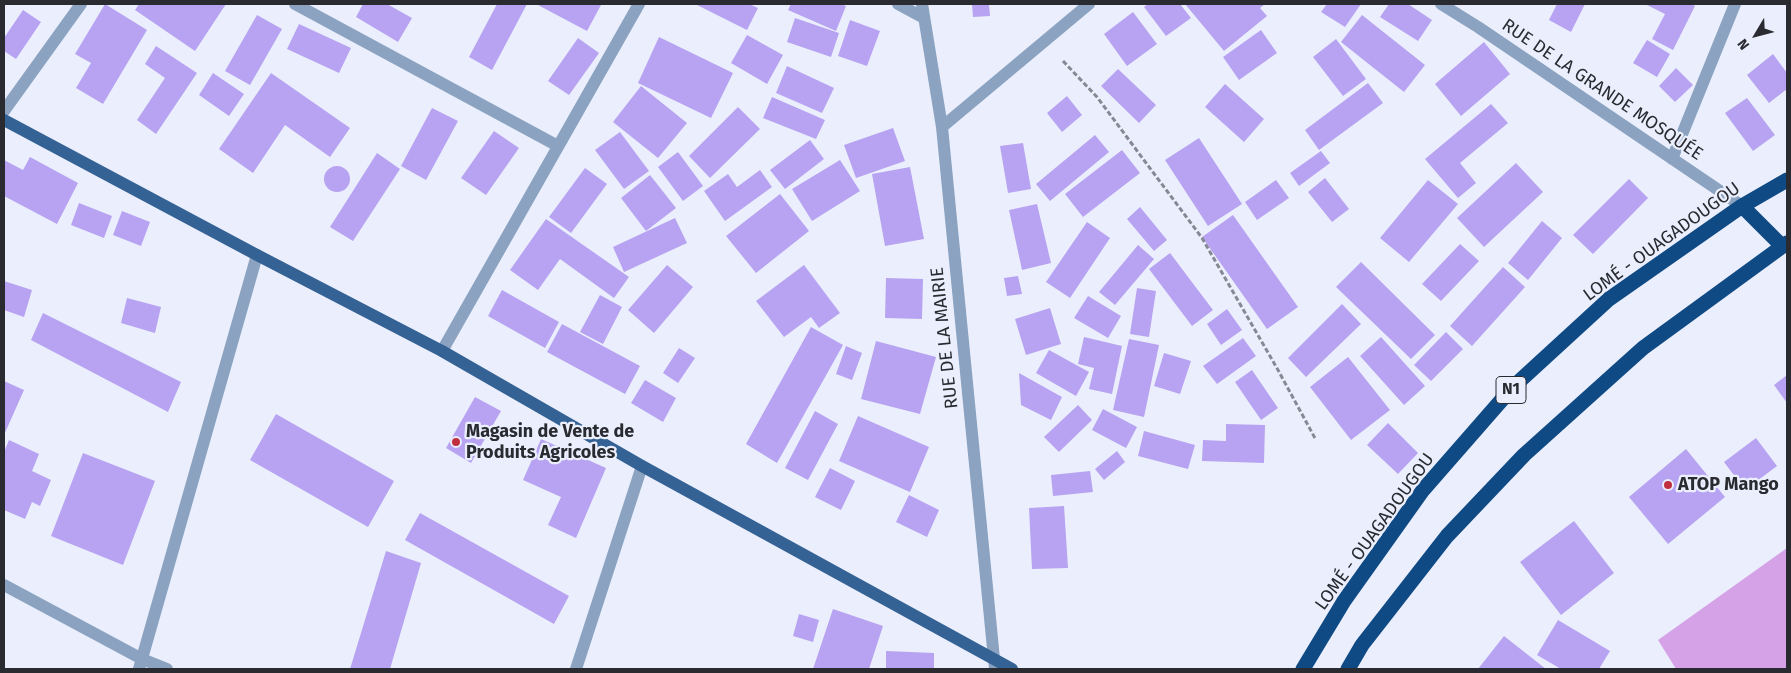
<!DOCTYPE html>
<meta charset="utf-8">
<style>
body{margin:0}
#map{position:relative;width:1791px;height:673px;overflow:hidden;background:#ebeffd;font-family:"Fira Sans",sans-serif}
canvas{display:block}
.frame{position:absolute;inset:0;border:5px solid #292b31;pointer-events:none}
.north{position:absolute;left:1731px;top:10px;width:50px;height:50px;-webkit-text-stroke:4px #ebeffd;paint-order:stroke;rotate:233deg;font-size:14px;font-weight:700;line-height:20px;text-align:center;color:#292b31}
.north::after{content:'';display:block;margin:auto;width:18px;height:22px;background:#292b31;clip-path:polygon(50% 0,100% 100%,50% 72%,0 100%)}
</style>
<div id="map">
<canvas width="1791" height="673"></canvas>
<div class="frame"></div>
<div class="north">N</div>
</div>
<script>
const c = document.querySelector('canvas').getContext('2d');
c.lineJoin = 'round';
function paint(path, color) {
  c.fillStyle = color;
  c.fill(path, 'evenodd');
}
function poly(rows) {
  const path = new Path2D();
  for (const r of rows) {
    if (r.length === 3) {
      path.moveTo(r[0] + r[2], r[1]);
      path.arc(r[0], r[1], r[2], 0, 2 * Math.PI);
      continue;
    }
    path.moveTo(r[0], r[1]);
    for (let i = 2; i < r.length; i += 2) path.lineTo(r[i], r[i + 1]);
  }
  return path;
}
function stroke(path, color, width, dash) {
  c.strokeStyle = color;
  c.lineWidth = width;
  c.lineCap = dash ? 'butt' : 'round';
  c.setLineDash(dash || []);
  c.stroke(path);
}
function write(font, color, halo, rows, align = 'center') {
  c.font = font + ' "Fira Sans",sans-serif';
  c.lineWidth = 4.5;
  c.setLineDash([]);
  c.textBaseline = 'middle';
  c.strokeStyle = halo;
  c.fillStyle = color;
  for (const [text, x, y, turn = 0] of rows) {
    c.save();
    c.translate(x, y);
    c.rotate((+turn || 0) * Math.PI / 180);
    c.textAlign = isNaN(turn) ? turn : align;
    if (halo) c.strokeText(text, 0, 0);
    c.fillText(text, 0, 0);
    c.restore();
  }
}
const forest = poly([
 [1787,548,1787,669,1676,669,1658,640]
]);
const building = poly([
 [105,4,147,30,103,104,76,88,91,63,75,54],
 [139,4,226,4,195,51,135,10],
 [363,4,387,4,412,18,398,42,356,17],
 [497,4,527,4,492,70,469,57],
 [536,4,599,4,601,5,587,31],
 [695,4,749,4,758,8,747,30],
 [791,4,840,4,846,6,836,31,788,10],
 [972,4,989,4,990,16,973,17],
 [1148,4,1180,4,1191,18,1166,36,1144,7],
 [1185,4,1265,4,1260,8,1267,16,1224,51],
 [1327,4,1361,4,1345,27,1321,12],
 [1389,4,1408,4,1432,20,1418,41,1380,17],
 [1557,4,1585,4,1571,32,1549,20],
 [1645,4,1691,4,1695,6,1673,50,1652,39,1665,14],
 [23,10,41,22,16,59,4,51,4,38],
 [1133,12,1157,44,1127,66,1104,34],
 [257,15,282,29,250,85,225,71],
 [1362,15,1425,65,1404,92,1341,42],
 [795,18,839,33,831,57,787,42],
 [850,20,880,31,867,66,838,56],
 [299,24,351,48,339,73,287,49],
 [1261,30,1277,53,1239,80,1223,57],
 [747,35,783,55,767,84,731,63],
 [659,37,733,73,711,118,638,83],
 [578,38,599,53,569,95,548,81],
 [1336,39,1366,79,1343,96,1313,57],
 [1647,40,1670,54,1657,77,1633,63],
 [1484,42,1510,74,1461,116,1435,84],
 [156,46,197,73,156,134,137,120,165,78,145,64],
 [1773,54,1787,73,1787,89,1769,103,1747,75],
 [787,66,834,88,822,113,776,93],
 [1676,68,1693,85,1675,102,1659,86],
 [1118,69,1156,105,1139,123,1101,86],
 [213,73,244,94,229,116,199,95],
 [271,73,350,128,330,157,285,125,253,173,219,149],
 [1368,83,1383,103,1319,150,1305,130],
 [1225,84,1264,119,1244,142,1205,107],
 [641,86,687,123,658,158,613,122],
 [1067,96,1082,115,1062,132,1047,113],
 [772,97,825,120,816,139,763,118],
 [1747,98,1775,135,1753,151,1725,113],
 [1491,104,1508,123,1460,163,1476,183,1458,198,1425,159],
 [738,107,760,129,710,178,689,156],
 [432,108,458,121,426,180,401,166],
 [893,128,905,161,856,178,844,145],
 [494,131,519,148,486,195,461,178],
 [620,132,649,171,624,189,595,150],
 [1095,135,1109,152,1050,201,1036,184],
 [1199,138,1242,204,1208,226,1165,160],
 [810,140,824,159,785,189,770,170],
 [1023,143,1031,189,1008,193,1000,146],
 [1122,150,1140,173,1083,217,1065,194],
 [1321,151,1330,163,1299,186,1290,173],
 [678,152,703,186,683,201,658,167],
 [377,153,400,169,353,241,330,227],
 [30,157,78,183,57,224,4,196,4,160,23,170],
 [840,160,860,191,812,221,792,189],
 [1516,163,1543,192,1484,247,1457,218],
 [337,179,13],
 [910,167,924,239,885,246,872,174],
 [585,168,607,184,571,233,549,217],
 [760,170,772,187,725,221,704,191,728,174,737,187],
 [650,175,676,208,646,231,621,198],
 [1325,178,1349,209,1332,222,1308,192],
 [1629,179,1648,198,1593,254,1573,235],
 [1276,180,1289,198,1257,220,1245,202],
 [1428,180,1458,204,1409,262,1380,238],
 [780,194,809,231,756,273,726,236],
 [79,203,112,216,104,238,71,225],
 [1037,204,1051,263,1022,270,1009,210],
 [1140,207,1167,240,1154,251,1127,219],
 [122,211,150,222,141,246,113,235],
 [1233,215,1298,307,1267,329,1202,237],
 [675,218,687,243,624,272,613,247],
 [546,219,629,277,614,298,560,259,538,290,510,270],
 [1542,221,1562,238,1528,280,1508,263],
 [1087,222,1110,238,1070,298,1046,282],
 [1460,244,1479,261,1441,301,1422,284],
 [1138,245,1154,259,1115,305,1099,292],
 [1170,253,1213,310,1192,326,1149,269],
 [1361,262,1435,335,1411,359,1336,287],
 [667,265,693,287,654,333,628,310],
 [804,265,840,313,819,328,811,317,784,337,756,301],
 [1503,267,1525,287,1472,346,1450,326],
 [1018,276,1022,294,1007,296,1004,278],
 [886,278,923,279,922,319,885,318],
 [4,281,32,290,24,317,4,310],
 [1137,288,1156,291,1149,337,1130,334],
 [502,290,559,322,545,348,488,316],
 [600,295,622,307,603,344,580,332],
 [1088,296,1121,316,1108,338,1074,318],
 [127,298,161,307,155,333,121,323],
 [1342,304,1361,324,1306,377,1288,358],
 [1050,308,1061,344,1026,355,1015,319],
 [1227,309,1242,330,1221,345,1207,324],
 [43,313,181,382,168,412,31,340],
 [562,324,640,366,625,394,547,352],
 [811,327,843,345,777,463,746,444],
 [1446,332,1463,349,1431,381,1414,365],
 [1084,337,1122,346,1112,394,1089,389,1094,368,1078,364],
 [1381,337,1425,386,1404,405,1360,356],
 [1243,338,1256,356,1217,384,1203,366],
 [1129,339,1159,345,1144,417,1113,410],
 [876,341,936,357,920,414,861,399],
 [846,346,862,353,852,380,836,374],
 [679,348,695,358,678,383,663,373],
 [1049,350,1089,372,1076,396,1036,373],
 [1164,353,1191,361,1180,394,1154,386],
 [1348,357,1390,410,1351,440,1310,387],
 [1252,370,1278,408,1261,420,1235,382],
 [1019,373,1062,397,1051,420,1021,405],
 [1787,375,1787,403,1774,385],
 [645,380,676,398,663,422,631,403],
 [4,381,24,390,4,435],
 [475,397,501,411,471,463,446,448],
 [1078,405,1092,420,1059,452,1044,437],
 [1103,409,1137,427,1126,448,1092,430],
 [815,411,838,424,808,480,785,468],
 [276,414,394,481,368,527,250,460],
 [858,416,929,447,910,492,839,461],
 [1388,423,1418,453,1398,474,1367,445],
 [1226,424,1265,425,1264,463,1202,461,1203,440,1226,441],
 [1144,431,1195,445,1188,469,1138,456],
 [1756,438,1777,466,1745,490,1724,462],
 [541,439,606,468,576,538,548,525,561,497,523,480],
 [9,440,39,454,32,471,51,480,40,506,32,502,25,519,4,510,4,452],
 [1686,449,1725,497,1668,544,1629,497],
 [1117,451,1125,462,1104,480,1095,469],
 [83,453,155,481,123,565,51,536],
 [830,468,855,481,841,510,815,497],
 [1090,471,1093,492,1053,496,1051,475],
 [909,495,939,510,927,537,896,522],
 [1064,506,1068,568,1032,569,1029,508],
 [420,513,569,596,554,624,405,540],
 [1574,521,1614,573,1561,615,1520,562],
 [386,551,421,563,390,669,350,669],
 [833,609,883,626,869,669,813,669],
 [799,614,819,620,813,642,793,636],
 [1558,620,1610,651,1599,669,1561,669,1537,655],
 [1504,636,1546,669,1478,669],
 [886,651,934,653,934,669,886,669]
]);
const path = poly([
 [1063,61,1097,97,1202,238,1278,370,1316,440]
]);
const minor = poly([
 [295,4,558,146],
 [898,4,924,18],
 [922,4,942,127,995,669],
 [1441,4,1478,27,1742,206],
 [4,111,81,4],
 [942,127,1089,4],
 [1672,159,1735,4],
 [442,351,639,4],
 [4,585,142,659,167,669],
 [139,669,257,255],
 [576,669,642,466]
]);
const major = poly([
 [4,120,257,255,442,351,642,466,1012,669]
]);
const highway = poly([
 [1742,206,1782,246],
 [1303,669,1344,601,1423,490,1513,387,1609,299,1742,206,1787,180],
 [1348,669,1362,645,1447,536,1524,455,1643,348,1787,243]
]);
const markers = [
 [456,442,5,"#c02f3f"],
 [1668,485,5,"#c02f3f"]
];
const shields = [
 [1511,390,30]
];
const shieldNames = [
 ["N1",1511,390]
];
const streetNames = [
 ["RUE DE LA GRANDE MOSQUÉE",1602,90,34],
 ["LOMÉ - OUAGADOUGOU",1662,242,-36],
 ["RUE DE LA MAIRIE",945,338,-96],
 ["LOMÉ - OUAGADOUGOU",1375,532,-54]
];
const poiNames = [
 ["Magasin de Vente de",466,432],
 ["Produits Agricoles",466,453],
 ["ATOP Mango",1678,485]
];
paint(forest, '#d5a2e8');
paint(building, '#b7a3f1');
stroke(path, '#868993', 3, [5, 2.5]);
stroke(minor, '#8ba3c0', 12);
stroke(major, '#356294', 12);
stroke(highway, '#104a84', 15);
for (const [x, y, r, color] of markers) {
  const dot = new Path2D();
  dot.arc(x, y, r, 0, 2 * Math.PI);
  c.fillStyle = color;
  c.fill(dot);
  stroke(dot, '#ebeffd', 2);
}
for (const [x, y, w] of shields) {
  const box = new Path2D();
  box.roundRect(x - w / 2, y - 13.5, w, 27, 4);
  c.fillStyle = '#ebeffd';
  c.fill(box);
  stroke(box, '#292b31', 1);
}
write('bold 16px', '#292b31', null, shieldNames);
write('18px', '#292b31', '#ebeffd', streetNames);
write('bold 18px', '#292b31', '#ebeffd', poiNames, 'left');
</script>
